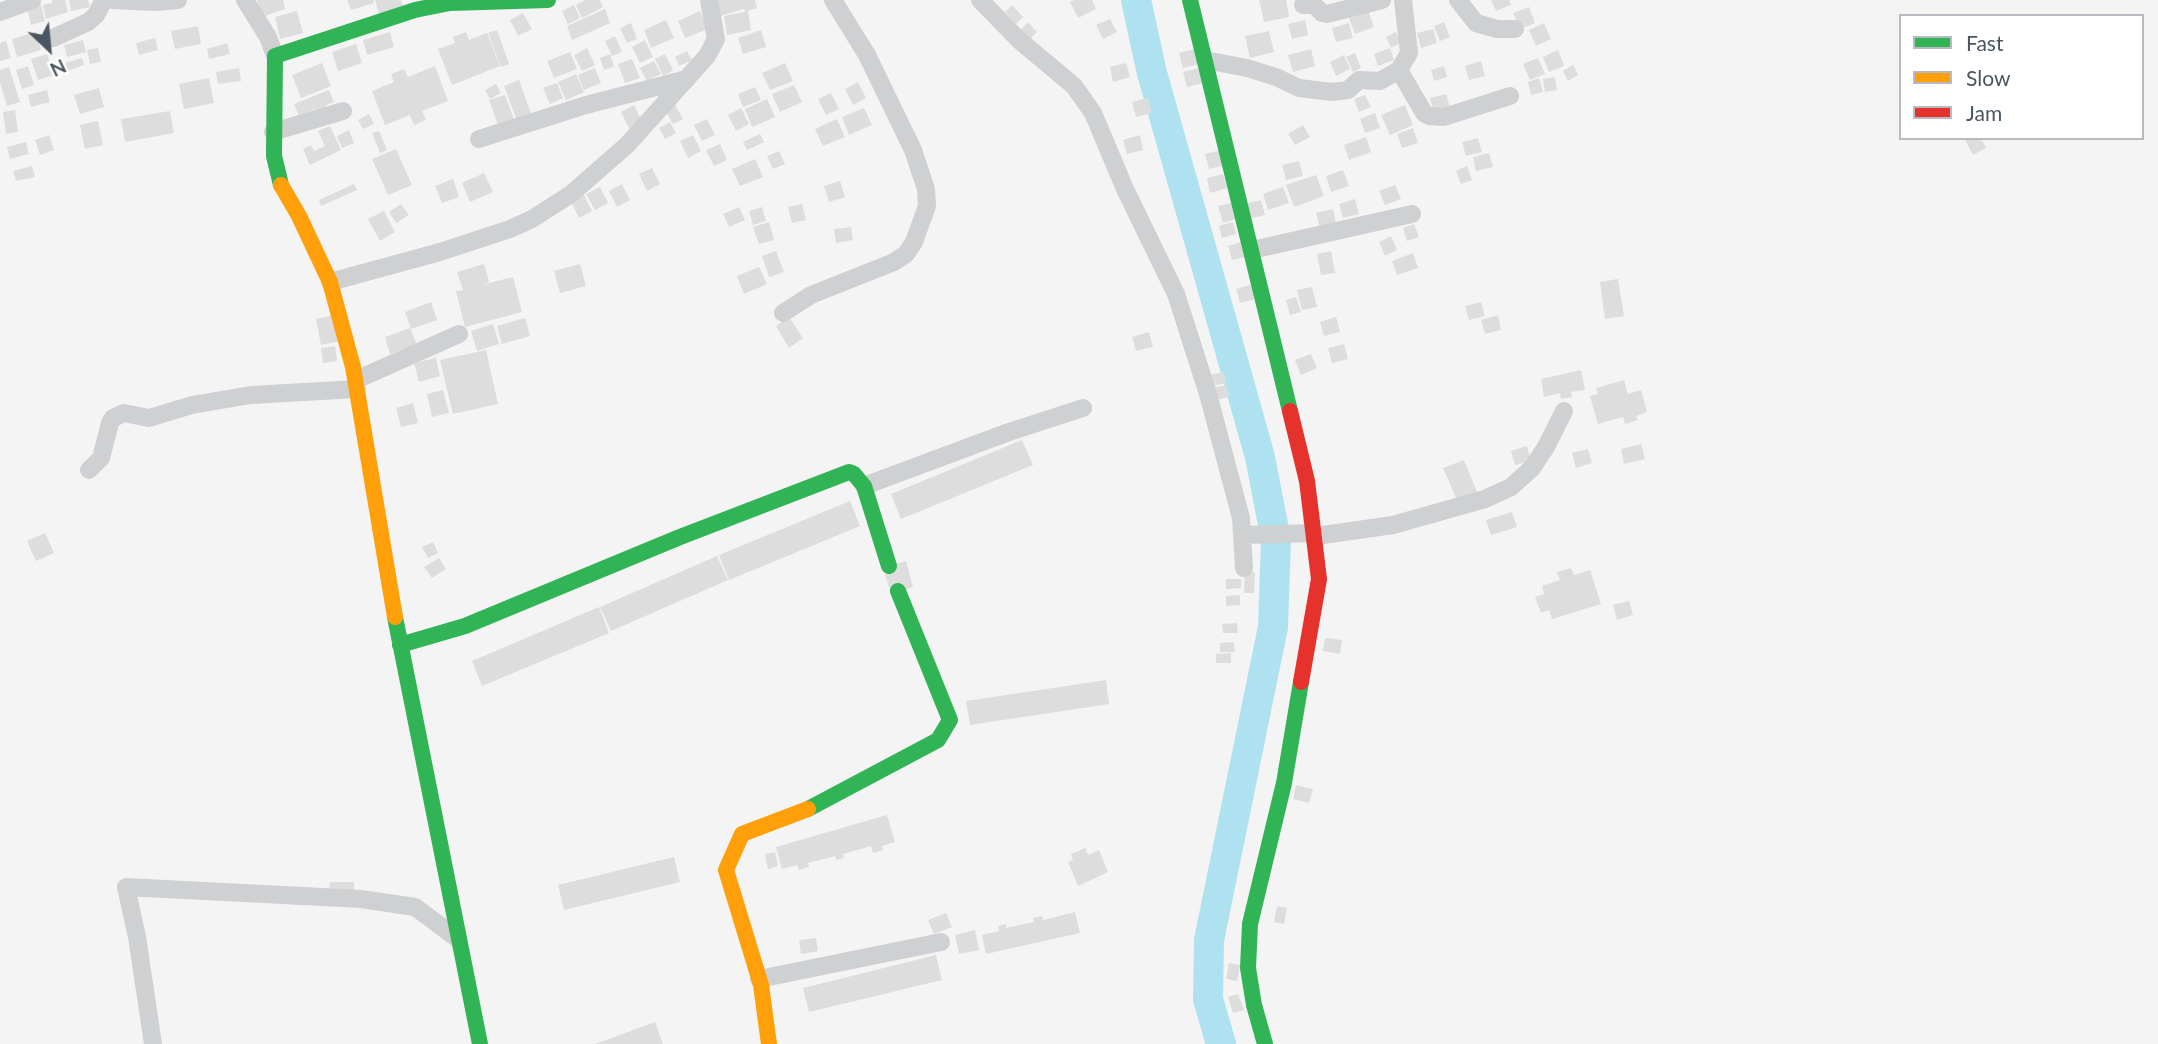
<!DOCTYPE html>
<style>
body{margin:0}
#map{position:relative;width:2158px;height:1044px;overflow:hidden;background:#f4f4f4;font-family:Lato,sans-serif}
canvas{display:block}
.legend{position:absolute;left:1899px;top:14px;width:245px;height:126px;box-sizing:border-box;background:#fff;border:2px solid #b7bbc0;margin:0;padding:9px 12px;list-style:none;font-size:21px;color:#4a5661}
.legend li{display:flex;align-items:center;gap:14px;height:35px}
.legend b{width:35px;border:2px solid #b7bbc0}
.north{position:absolute;left:14px;top:14px;width:70px;height:70px;-webkit-text-stroke:5px #fff;paint-order:stroke;rotate:154deg;font-size:19px;font-weight:700;line-height:28px;text-align:center;color:#4a5661}
.north::after{content:'';display:block;margin:auto;width:24px;height:32px;background:#4a5661;clip-path:polygon(50% 0,100% 100%,50% 72%,0 100%)}
</style>
<div id="map">
<canvas width="2158" height="1044"></canvas>
<ul class="legend">
<li><b style="height:9px;background:#30b455"></b>Fast</li>
<li><b style="height:9px;background:#ff9f0a"></b>Slow</li>
<li><b style="height:9px;background:#e5322d"></b>Jam</li>
</ul>
<div class="north">N</div>
</div>
<script>
const c = document.querySelector('canvas').getContext('2d');
c.lineJoin = 'round';
function poly(rows) {
  const path = new Path2D();
  for (const r of rows) {
    path.moveTo(r[0], r[1]);
    for (let i = 2; i < r.length; i += 2) path.lineTo(r[i], r[i + 1]);
  }
  return path;
}
function stroke(path, color, width, dash) {
  c.strokeStyle = color;
  c.lineWidth = width;
  c.lineCap = dash ? 'butt' : 'round';
  c.setLineDash(dash || []);
  c.stroke(path);
}
function paint(path, color) {
  c.fillStyle = color;
  c.fill(path, 'evenodd');
}
const river = poly([
 [1136,0,1152,73,1260,457,1276,540,1273,627,1209,940,1208,999,1221,1044]
]);
const building = poly([
 [52,0,65,0,68,12,46,19,43,5,52,3],
 [69,0,88,0,90,7,71,11],
 [257,0,283,0,285,9,262,17],
 [347,0,373,0,374,3,351,10],
 [375,0,401,0,403,6,379,14],
 [585,0,600,0,603,7,582,18,576,5],
 [715,0,755,0,757,8,748,11,751,30,727,35,724,16,745,12,744,9,720,16],
 [1074,0,1092,0,1096,9,1078,18,1070,2],
 [1259,0,1286,0,1289,17,1264,22],
 [1491,0,1509,0,1511,5,1496,11],
 [40,2,45,21,31,25,26,5],
 [574,5,580,18,568,24,562,11],
 [1012,5,1023,17,1016,24,1005,12],
 [1529,7,1535,23,1520,29,1513,13],
 [605,9,610,23,572,40,567,26],
 [1368,10,1374,27,1355,34,1349,18],
 [297,11,303,33,280,39,275,17],
 [700,11,708,29,685,38,678,21],
 [523,13,532,29,518,36,510,20],
 [1110,19,1117,32,1103,39,1096,25],
 [666,20,674,38,651,48,644,30],
 [1305,20,1308,35,1292,39,1288,24],
 [1028,22,1037,32,1028,41,1019,31],
 [1444,22,1450,37,1440,41,1434,26],
 [631,23,637,39,627,43,620,28],
 [1349,23,1353,38,1336,42,1332,28],
 [1544,23,1551,39,1536,46,1529,30],
 [198,26,201,44,175,49,171,31],
 [1433,29,1437,43,1421,48,1417,33],
 [497,30,509,64,501,67,488,33],
 [761,30,766,47,743,54,738,38],
 [1269,31,1274,52,1250,58,1245,36],
 [36,32,41,50,17,57,12,39],
 [390,32,394,47,367,55,363,40],
 [466,32,469,40,487,33,500,66,452,85,438,49,455,43,453,37],
 [1396,32,1401,43,1391,48,1386,37],
 [615,36,622,52,612,56,605,41],
 [155,38,158,50,139,55,136,43],
 [83,40,86,52,67,57,64,45],
 [645,40,653,57,640,63,632,47],
 [6,41,11,58,0,61,0,43],
 [227,43,230,54,209,59,207,49],
 [356,44,362,63,338,71,332,52],
 [98,48,101,62,90,64,87,50],
 [587,48,595,65,582,71,574,55],
 [1390,48,1394,60,1378,66,1374,54],
 [1195,49,1199,64,1183,68,1179,53],
 [1311,49,1315,66,1293,72,1288,55],
 [1558,50,1564,66,1549,72,1543,57],
 [687,51,692,60,679,66,675,57],
 [570,52,577,69,554,78,547,61],
 [1355,53,1361,68,1353,72,1346,57],
 [47,54,54,75,38,80,31,59],
 [610,54,614,67,604,70,600,58],
 [665,54,673,70,663,76,655,59],
 [1344,55,1350,69,1336,76,1330,62],
 [82,58,84,65,67,71,65,63],
 [1538,58,1545,74,1530,80,1523,64],
 [632,59,640,78,625,83,618,64],
 [654,61,661,74,647,81,640,68],
 [1481,61,1485,76,1469,80,1465,66],
 [322,63,331,86,301,98,292,75],
 [785,63,793,81,770,90,762,73],
 [1126,63,1130,77,1113,82,1110,67],
 [1573,65,1578,75,1568,81,1563,71],
 [28,66,34,85,22,89,16,70],
 [435,66,448,101,422,111,426,120,414,125,410,115,385,125,372,91,394,82,391,74,404,69,408,77],
 [1444,66,1447,77,1434,81,1431,70],
 [9,67,20,102,7,106,0,82,0,70],
 [239,68,241,81,218,84,216,72],
 [595,68,601,83,584,90,578,75],
 [1199,68,1203,83,1187,87,1183,72],
 [576,74,584,92,566,100,558,82],
 [1555,77,1557,90,1545,92,1543,79],
 [209,78,214,103,184,109,179,84],
 [1539,78,1543,92,1531,95,1528,82],
 [519,80,532,116,517,121,504,86],
 [858,82,866,98,853,105,845,89],
 [557,83,563,98,550,104,543,88],
 [496,84,501,93,490,99,485,90],
 [794,85,802,102,780,112,772,94],
 [755,87,761,100,743,107,738,94],
 [99,88,104,107,80,114,74,95],
 [47,90,50,102,31,107,28,95],
 [329,90,334,102,326,105,328,109,318,113,316,109,299,116,294,104],
 [831,93,839,109,826,115,818,99],
 [1446,94,1450,108,1434,113,1430,98],
 [505,95,515,122,499,128,489,100],
 [1365,95,1371,107,1359,112,1354,99],
 [1148,98,1152,113,1136,117,1132,102],
 [767,99,775,117,752,127,745,109],
 [634,105,642,122,629,128,621,112],
 [675,105,683,119,673,124,665,110],
 [1405,105,1413,125,1390,135,1381,115],
 [741,108,749,124,736,131,728,115],
 [864,108,872,125,849,135,842,117],
 [15,110,18,132,6,134,3,112],
 [170,111,174,133,125,142,121,119],
 [1375,113,1380,128,1365,133,1360,119],
 [369,114,374,124,363,129,358,120],
 [707,119,715,135,702,141,694,125],
 [837,119,845,137,823,146,815,129],
 [98,121,103,145,85,149,80,125],
 [670,122,676,133,665,139,659,128],
 [1303,125,1310,137,1295,145,1288,134],
 [330,126,341,150,310,165,303,149,311,145,314,151,325,146,318,131],
 [1413,128,1418,143,1402,148,1397,134],
 [349,130,354,143,342,148,337,136],
 [379,131,387,150,380,153,372,133],
 [760,134,764,142,747,150,743,142],
 [49,135,54,150,40,155,35,140],
 [693,135,701,151,688,158,680,141],
 [1140,135,1143,150,1127,154,1123,140],
 [1366,137,1371,152,1349,160,1344,145],
 [1478,138,1482,152,1466,156,1462,142],
 [1967,138,1981,138,1986,148,1973,155,1965,140],
 [26,142,29,154,10,159,7,147],
 [720,144,727,160,714,166,706,150],
 [396,149,412,185,388,195,372,159],
 [1221,150,1225,165,1209,169,1205,154],
 [779,151,785,164,773,169,767,156],
 [1489,153,1493,167,1476,171,1473,157],
 [755,159,763,177,740,186,732,169],
 [1299,161,1303,176,1286,180,1282,165],
 [32,166,35,177,16,181,13,171],
 [1467,166,1472,180,1461,184,1456,171],
 [652,168,660,184,647,191,639,174],
 [1343,170,1349,186,1331,192,1326,176],
 [484,173,493,192,470,202,462,183],
 [1223,174,1227,188,1210,193,1207,178],
 [1316,175,1324,196,1294,207,1286,185],
 [453,179,459,197,442,203,435,186],
 [840,181,845,197,829,202,824,186],
 [354,184,357,190,321,206,319,200],
 [622,184,630,200,617,207,609,191],
 [1395,185,1401,199,1385,205,1379,191],
 [600,187,608,203,595,210,586,194],
 [1283,187,1289,203,1268,210,1263,194],
 [584,195,592,211,579,218,571,202],
 [1355,199,1359,214,1343,218,1339,204],
 [1261,200,1265,215,1248,219,1244,204],
 [1231,203,1236,219,1223,223,1218,206],
 [401,204,409,215,396,223,389,212],
 [802,204,806,220,792,223,788,207],
 [739,207,745,220,729,227,723,214],
 [762,207,766,221,753,225,749,211],
 [1333,209,1336,224,1320,228,1316,213],
 [384,211,395,232,380,241,368,219],
 [769,222,774,240,759,244,753,227],
 [1233,222,1236,234,1222,238,1219,226],
 [1414,224,1419,237,1407,241,1403,228],
 [851,227,853,240,836,243,834,229],
 [1391,236,1397,250,1385,256,1379,242],
 [1244,241,1248,256,1232,260,1228,246],
 [776,251,784,272,769,277,762,256],
 [1331,251,1335,273,1321,275,1317,254],
 [1413,253,1418,268,1397,275,1392,261],
 [484,264,489,282,481,285,513,277,522,312,465,327,456,291,463,290,457,272],
 [580,264,586,286,560,293,554,271],
 [759,267,767,284,744,294,737,276],
 [1618,279,1624,316,1605,319,1600,282],
 [1253,284,1256,299,1240,303,1236,289],
 [1312,287,1317,307,1302,310,1297,290],
 [1296,297,1301,312,1290,315,1286,300],
 [431,302,437,320,411,329,405,312],
 [1481,302,1485,316,1469,320,1465,306],
 [334,315,340,341,321,345,316,319],
 [1498,315,1501,330,1485,334,1481,320],
 [789,317,803,338,789,348,776,326],
 [1336,317,1340,332,1324,336,1320,322],
 [525,318,530,336,502,344,497,326],
 [493,324,499,344,477,351,471,331],
 [410,328,417,345,390,354,385,337],
 [1149,332,1153,347,1136,351,1132,337],
 [1344,344,1348,359,1332,363,1328,348],
 [335,346,337,361,323,363,321,348],
 [486,350,498,404,453,414,440,360],
 [1311,354,1317,368,1301,375,1295,360],
 [436,358,440,376,419,382,414,363],
 [1581,370,1585,390,1571,392,1572,397,1561,399,1560,393,1544,397,1541,379],
 [1224,372,1226,383,1212,386,1210,375],
 [1624,380,1628,394,1641,390,1647,412,1636,416,1638,420,1625,424,1623,417,1598,424,1590,396,1598,394,1596,388],
 [1227,385,1229,397,1215,400,1212,388],
 [443,390,449,413,432,417,427,394],
 [413,403,418,423,401,427,396,408],
 [1022,440,1033,465,901,519,891,494],
 [1641,444,1645,459,1624,464,1621,449],
 [1527,446,1531,461,1515,465,1511,451],
 [1588,449,1592,463,1576,468,1572,453],
 [1464,460,1477,492,1457,500,1443,468],
 [850,501,860,526,729,580,719,555],
 [1512,512,1517,527,1491,535,1486,520],
 [45,533,54,553,36,561,27,541],
 [433,542,438,553,428,558,422,547],
 [717,556,728,580,611,631,600,607],
 [439,558,446,569,432,578,424,567],
 [906,561,913,587,891,594,883,567],
 [1571,568,1574,575,1590,570,1601,604,1552,619,1549,610,1541,613,1535,597,1544,594,1542,586,1560,580,1557,572],
 [1245,572,1255,572,1254,593,1244,593],
 [1226,579,1241,579,1241,588,1226,589],
 [1240,595,1240,605,1226,606,1226,596],
 [1629,601,1633,615,1617,620,1613,605],
 [599,607,609,633,482,686,472,661],
 [1237,623,1238,633,1223,633,1222,624],
 [1325,638,1342,640,1340,654,1323,651],
 [1234,642,1235,652,1220,652,1220,643],
 [1231,653,1231,663,1216,663,1216,654],
 [1106,680,1109,704,970,725,966,701],
 [1296,785,1313,789,1309,803,1293,799],
 [887,815,895,842,882,846,883,850,873,853,871,846,843,854,844,858,836,860,835,856,808,863,809,867,799,870,797,865,782,869,776,847],
 [1085,848,1088,855,1099,850,1108,872,1078,886,1068,862,1073,860,1071,854],
 [775,852,778,866,768,869,765,854],
 [674,857,680,882,564,910,558,885],
 [330,882,354,882,354,894,329,894],
 [1277,906,1287,908,1284,924,1274,922],
 [1075,912,1080,933,986,954,982,935,999,931,998,926,1006,924,1006,928,1034,922,1033,918,1042,916,1043,920],
 [946,913,952,927,934,934,928,920],
 [975,930,979,950,959,954,955,935],
 [816,938,818,951,801,954,799,940],
 [936,955,942,980,809,1012,803,988],
 [1229,963,1240,965,1237,981,1226,979],
 [1238,994,1244,1010,1233,1013,1228,997],
 [655,1022,663,1044,595,1044]
]);
const street = poly([
 [112,0,156,2,178,0],
 [245,0,268,37,275,56],
 [980,0,1019,40,1074,86,1093,113,1125,189,1176,294,1208,394,1241,518,1244,568],
 [1458,0,1476,23,1497,29,1515,29],
 [1303,5,1314,5,1322,13,1327,14,1382,0],
 [0,12,32,0],
 [53,38,88,22,96,15,104,0],
 [1205,60,1247,68,1276,77,1299,88,1332,92,1348,90,1359,80,1380,81,1399,70,1409,53,1403,0],
 [1399,70,1424,113,1429,116,1444,117,1510,96],
 [273,132,343,111],
 [479,139,586,105,687,79],
 [1252,250,1412,214],
 [330,282,440,252,510,229,532,219,571,194,627,145,707,56,716,39,709,0],
 [783,313,811,295,894,262,906,254,914,242,927,206,926,189,913,150,867,55,833,0],
 [356,380,459,334],
 [89,470,101,458,110,423,113,418,124,413,149,418,192,405,251,395,357,389],
 [864,486,1009,432,1083,408],
 [1243,535,1315,533],
 [1316,536,1393,525,1485,499,1511,487,1532,468,1546,447,1564,411],
 [759,979,941,942],
 [153,1044,137,937,126,887,361,899,415,907,458,939]
]);
const fast = poly([
 [1190,0,1290,411],
 [281,185,274,156,275,56,415,10,450,3,548,0],
 [395,617,480,1044],
 [400,645,465,626,680,537,849,472,854,474,864,486,889,566],
 [808,809,938,740,950,720,898,591],
 [1265,1044,1254,1005,1248,968,1250,924,1284,783,1301,682]
]);
const slow = poly([
 [281,185,299,216,330,282,353,367,395,617],
 [769,1044,761,985,726,870,742,834,808,809]
]);
const jam = poly([
 [1290,411,1307,481,1319,579,1301,682]
]);
stroke(river, '#aee2f0', 30);
paint(building, '#ddddde');
stroke(street, '#ced0d2', 18);
stroke(fast, '#30b455', 16);
stroke(slow, '#ff9f0a', 16);
stroke(jam, '#e5322d', 16);
</script>
